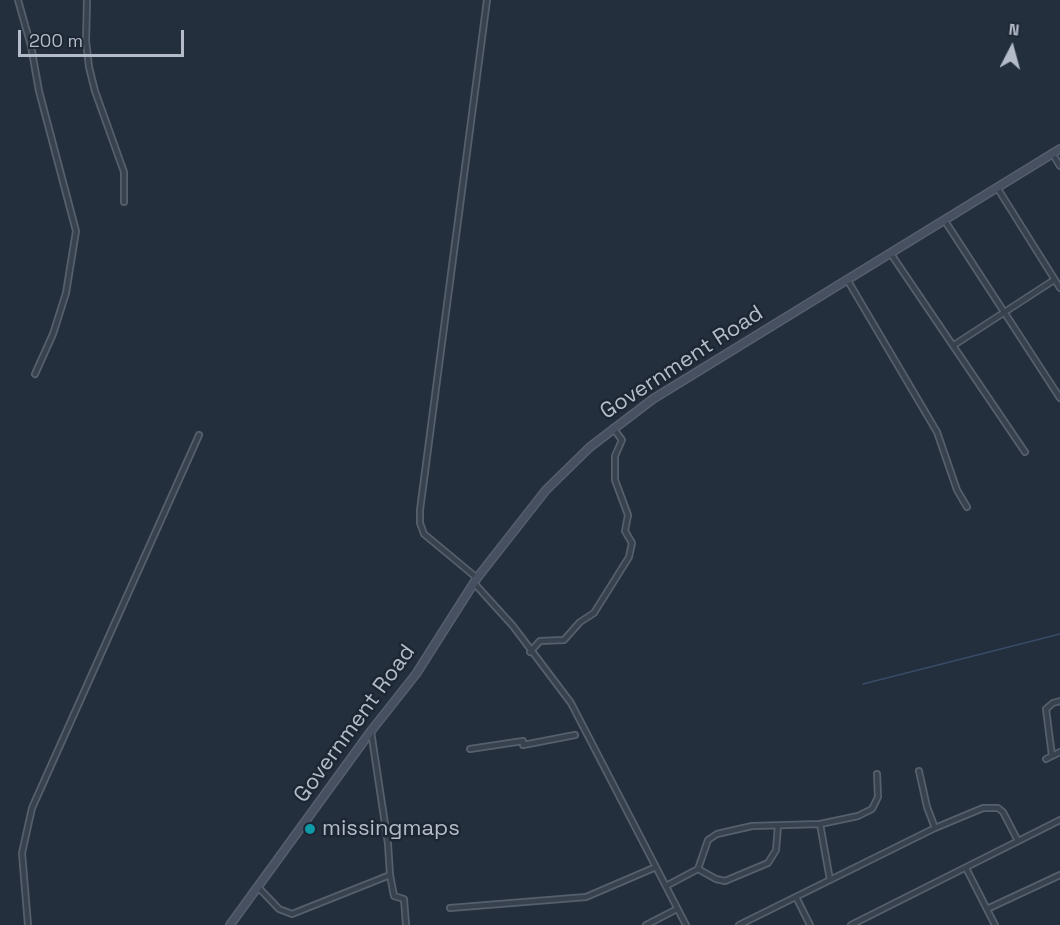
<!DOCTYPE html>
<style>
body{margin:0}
#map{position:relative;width:1060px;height:925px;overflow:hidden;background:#242f3e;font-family:"Space Grotesk",sans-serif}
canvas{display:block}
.north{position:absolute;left:982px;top:18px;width:60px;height:60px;-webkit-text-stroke:4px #1d2633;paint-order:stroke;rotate:6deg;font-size:16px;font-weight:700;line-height:24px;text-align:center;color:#b4bcc9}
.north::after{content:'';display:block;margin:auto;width:21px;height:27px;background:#b4bcc9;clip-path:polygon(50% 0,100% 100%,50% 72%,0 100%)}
.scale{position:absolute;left:18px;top:30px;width:166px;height:27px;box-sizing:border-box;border:3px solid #b4bcc9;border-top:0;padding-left:8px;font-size:18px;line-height:21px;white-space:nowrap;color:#b4bcc9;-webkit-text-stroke:4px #1d2633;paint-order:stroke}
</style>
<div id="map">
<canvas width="1060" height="925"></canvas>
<div class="north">N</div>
<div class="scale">200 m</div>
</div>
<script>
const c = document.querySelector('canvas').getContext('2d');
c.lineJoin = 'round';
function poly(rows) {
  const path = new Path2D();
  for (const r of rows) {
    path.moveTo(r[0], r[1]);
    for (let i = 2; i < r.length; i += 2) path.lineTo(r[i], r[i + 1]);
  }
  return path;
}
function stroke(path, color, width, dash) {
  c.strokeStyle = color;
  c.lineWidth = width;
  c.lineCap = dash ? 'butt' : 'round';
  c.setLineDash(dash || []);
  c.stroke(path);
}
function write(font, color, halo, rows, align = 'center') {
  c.font = font + ' "Space Grotesk",sans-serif';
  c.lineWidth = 5;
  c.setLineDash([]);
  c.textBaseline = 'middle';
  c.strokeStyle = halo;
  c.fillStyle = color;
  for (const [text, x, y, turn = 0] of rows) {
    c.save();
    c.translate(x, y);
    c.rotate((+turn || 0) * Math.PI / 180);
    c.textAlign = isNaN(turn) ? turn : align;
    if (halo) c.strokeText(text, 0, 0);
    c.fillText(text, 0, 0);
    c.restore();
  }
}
const stream = poly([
 [863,684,1060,634]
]);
const street = poly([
 [18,0,31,46,39,91,76,231,66,293,53,334,35,374],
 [87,0,86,41,89,67,95,91,124,172,124,202],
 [1052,153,1060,166],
 [998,189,1060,288],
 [945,221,1060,398],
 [891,254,1025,452],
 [848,281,937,432,957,490,967,507],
 [954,345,1054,280],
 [477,578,424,534,420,523,420,510,487,0],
 [474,583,513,626,571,703,686,925],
 [530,652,540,641,564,640,580,622,594,613,629,557,632,543,625,531,628,515,615,480,615,456,622,440,613,428],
 [371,731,388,844,390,875,394,896,404,899,406,925],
 [523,745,575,735],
 [470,749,523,741],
 [1052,756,1046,709,1053,703,1060,701],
 [1046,759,1060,752],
 [919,771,927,807,935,828],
 [820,824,830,880],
 [966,868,995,925],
 [698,869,716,879,725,881,768,863,776,850,778,826],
 [666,886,698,869,708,840,717,834,752,826,820,824,858,816,872,809,878,797,877,774],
 [258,887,279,909,292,914,390,875],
 [796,897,810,925],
 [450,908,586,897,656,867],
 [987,909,1060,875],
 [28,925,22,853,32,808,199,435],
 [646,925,677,909],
 [739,925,935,828,983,808,998,808,1003,812,1018,841],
 [851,925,1060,820]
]);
const secondary = poly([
 [230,925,371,731,416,674,477,578,546,490,590,447,653,399,1060,149]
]);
const markers = [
 [310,829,6,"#0f9aa8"]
];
const streetNames = [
 ["Government Road",682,363,-33],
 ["Government Road",355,724,-54]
];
const poiNames = [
 ["missingmaps",322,829]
];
stroke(stream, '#394c67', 1.5);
stroke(street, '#565f6c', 8);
stroke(secondary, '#565f6c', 10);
stroke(street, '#38414e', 4.5);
stroke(secondary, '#465061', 7);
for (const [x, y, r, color] of markers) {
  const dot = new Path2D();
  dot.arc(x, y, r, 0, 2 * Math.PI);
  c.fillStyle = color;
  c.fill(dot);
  stroke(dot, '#1d2633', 2);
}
write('22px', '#b4bcc9', '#1d2633', streetNames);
write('22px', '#b4bcc9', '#1d2633', poiNames, 'left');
</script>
